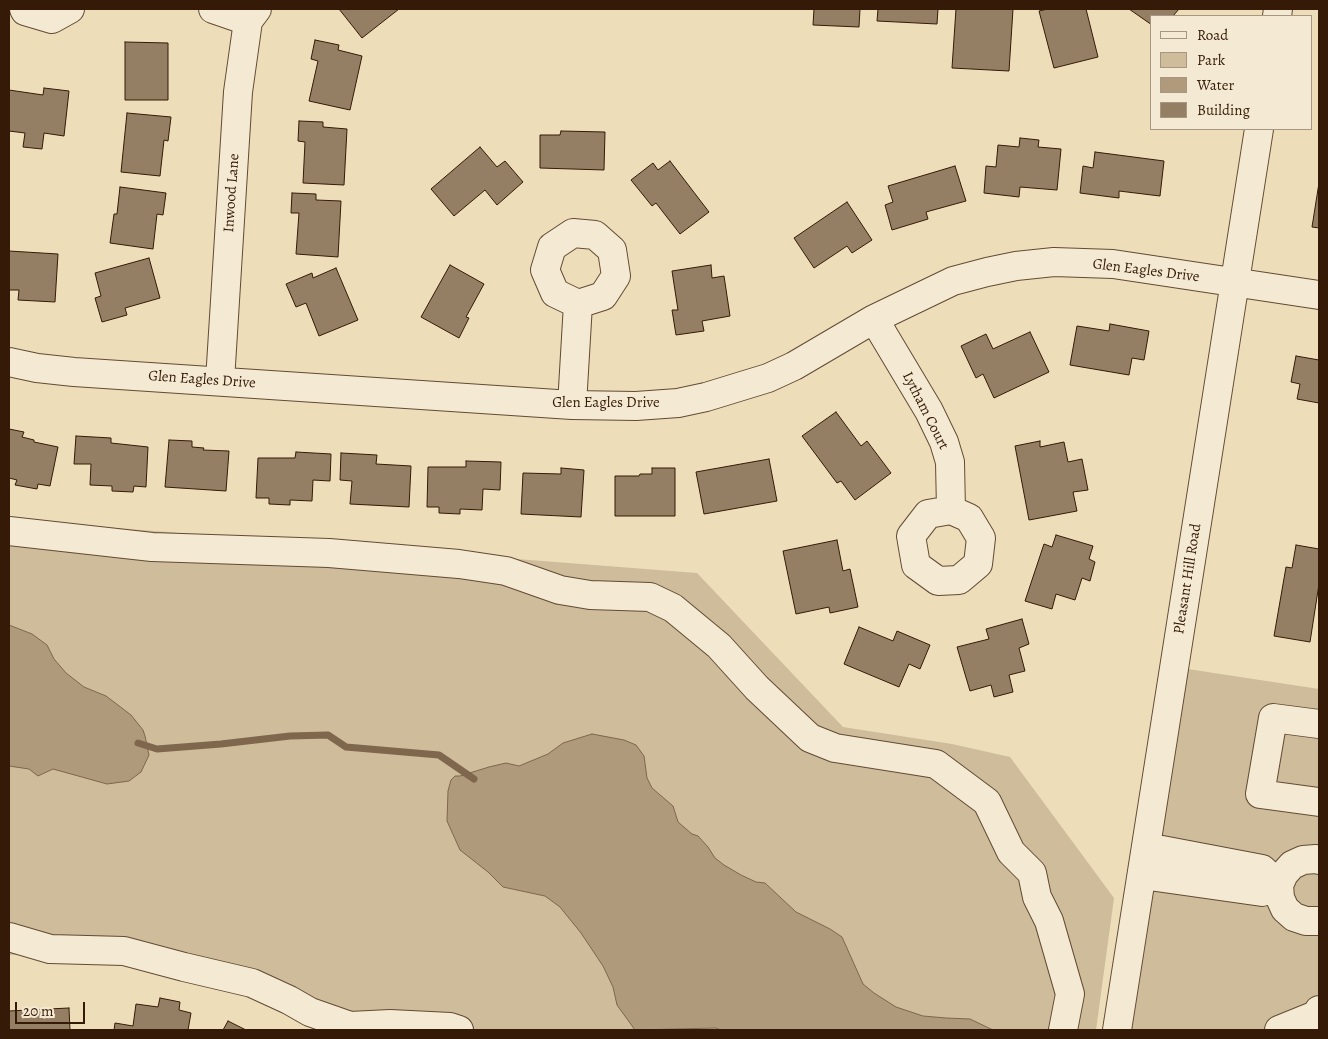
<!DOCTYPE html>
<style>
body{margin:0}
#map{position:relative;width:1328px;height:1039px;overflow:hidden;background:#eeddb9;font-family:Alegreya,serif}
canvas{display:block}
.frame{position:absolute;inset:0;border:10px solid #341a07;pointer-events:none}
.legend{position:absolute;left:1150px;top:15px;width:162px;height:115px;box-sizing:border-box;background:#f4e9d2;border:1px solid #a79681;margin:0;padding:6px 9px;list-style:none;font-size:15px;color:#341a07}
.legend li{display:flex;align-items:center;gap:10px;height:25px}
.legend b{width:25px;border:1px solid #a79681}
.scale{position:absolute;left:15px;top:1002px;width:70px;height:22px;box-sizing:border-box;border:2px solid #341a07;border-top:0;padding-left:6px;font-size:15px;line-height:18px;white-space:nowrap;color:#341a07;-webkit-text-stroke:4px #f4e9d2;paint-order:stroke}
</style>
<div id="map">
<canvas width="1328" height="1039"></canvas>
<div class="frame"></div>
<ul class="legend">
<li><b style="height:6px;background:#f4e9d2"></b>Road</li>
<li><b style="height:14px;background:#cebc9b"></b>Park</li>
<li><b style="height:14px;background:#af9b7c"></b>Water</li>
<li><b style="height:14px;background:#957f64"></b>Building</li>
</ul>
<div class="scale">20 m</div>
</div>
<script>
const c = document.querySelector('canvas').getContext('2d');
c.lineJoin = 'round';
function paint(path, color) {
  c.fillStyle = color;
  c.fill(path, 'evenodd');
}
function poly(rows) {
  const path = new Path2D();
  for (const r of rows) {
    path.moveTo(r[0], r[1]);
    for (let i = 2; i < r.length; i += 2) path.lineTo(r[i], r[i + 1]);
  }
  return path;
}
function stroke(path, color, width, dash) {
  c.strokeStyle = color;
  c.lineWidth = width;
  c.lineCap = dash ? 'butt' : 'round';
  c.setLineDash(dash || []);
  c.stroke(path);
}
function write(font, color, halo, rows, align = 'center') {
  c.font = font + ' Alegreya,serif';
  c.lineWidth = 4;
  c.setLineDash([]);
  c.textBaseline = 'middle';
  c.strokeStyle = halo;
  c.fillStyle = color;
  for (const [text, x, y, turn = 0] of rows) {
    c.save();
    c.translate(x, y);
    c.rotate((+turn || 0) * Math.PI / 180);
    c.textAlign = isNaN(turn) ? turn : align;
    if (halo) c.strokeText(text, 0, 0);
    c.fillText(text, 0, 0);
    c.restore();
  }
}
const green = poly([
 [9,518,65,524,697,573,843,727,952,744,1010,757,1114,898,1096,1030,315,1030,281,990,98,953,9,955],
 [1181,668,1319,689,1319,1030,1124,1030]
]);
const water = poly([
 [9,625,32,634,47,645,54,659,66,673,84,687,106,696,131,715,143,730,145,736,149,755,141,772,129,781,107,784,53,769,38,776,29,769,9,766,9,625],
 [592,734,624,740,636,745,644,756,647,778,652,788,673,806,678,822,692,834,698,836,708,847,715,858,724,865,741,875,756,882,765,883,796,912,830,929,842,937,863,984,874,993,896,1007,923,1016,946,1018,970,1019,993,1030,721,1030,716,1028,635,1030,617,1005,613,987,603,966,581,933,560,907,545,896,503,887,488,872,460,850,447,821,448,791,451,780,455,776,460,776,489,767,506,763,519,766,548,754,563,743,592,734]
]);
const stream = poly([
 [138,743,157,749,221,744,290,736,328,735,346,747,439,755,474,779]
]);
const building = poly([
 [339,9,399,9,362,38,339,9],
 [814,9,860,9,859,27,813,25,814,9],
 [878,9,938,9,937,24,877,21,878,9],
 [956,9,1013,9,1009,71,952,68,956,9],
 [1048,9,1086,9,1098,57,1054,68,1039,11,1048,9],
 [1129,9,1179,9,1173,16,1152,16,1152,25,1129,9],
 [315,40,339,45,338,50,362,56,350,110,309,101,318,61,311,59,315,40],
 [125,42,168,43,168,100,125,100,125,42],
 [44,88,69,91,64,136,44,133,42,149,23,147,25,133,9,131,9,90,43,95,44,88],
 [127,113,171,117,168,141,164,140,160,176,121,172,127,113],
 [299,121,323,122,323,127,347,129,344,185,303,183,305,142,298,141,299,121],
 [561,131,605,132,604,170,540,168,540,135,560,135,561,131],
 [1020,138,1039,140,1038,147,1061,149,1057,190,1020,187,1019,197,984,193,986,166,996,167,998,145,1019,147,1020,138],
 [480,147,497,167,505,161,523,182,497,205,485,190,454,216,431,189,480,147],
 [1095,152,1164,161,1160,196,1119,191,1119,198,1080,193,1083,166,1093,168,1095,152],
 [670,161,709,212,680,234,656,203,652,206,631,180,653,163,658,170,670,161],
 [955,166,966,201,926,212,928,219,892,230,885,205,893,202,888,186,955,166],
 [1319,183,1319,228,1312,227,1319,183],
 [120,187,166,193,163,215,157,214,153,249,110,243,114,214,117,214,120,187],
 [292,193,316,194,316,200,341,201,338,257,296,254,299,213,291,213,292,193],
 [847,202,872,240,852,253,847,246,814,268,794,238,847,202],
 [9,251,58,254,55,302,18,300,19,290,9,290,9,251],
 [149,258,160,298,125,308,127,315,102,322,95,298,101,296,95,273,149,258],
 [450,265,484,284,466,317,469,318,459,338,421,317,450,265],
 [711,265,712,278,724,276,730,316,702,321,704,331,676,335,672,310,678,310,672,271,711,265],
 [336,268,358,320,319,336,306,303,296,307,286,284,312,273,313,278,336,268],
 [1110,324,1149,331,1144,360,1132,358,1129,375,1070,365,1077,326,1109,331,1110,324],
 [1030,332,1049,372,994,398,983,374,976,378,961,346,986,334,993,349,1030,332],
 [1296,356,1319,360,1319,403,1297,399,1300,384,1291,382,1296,356],
 [836,412,861,446,867,441,891,473,855,500,841,481,837,483,802,436,836,412],
 [9,429,24,432,22,437,34,440,34,442,58,447,50,486,38,484,37,489,15,485,17,480,9,478,9,429],
 [76,436,111,438,111,443,148,447,146,487,134,486,133,492,112,491,112,486,90,485,91,464,74,464,76,436],
 [169,440,192,441,192,447,204,448,203,450,229,451,226,491,165,487,169,440],
 [1040,441,1040,447,1064,442,1068,462,1082,459,1088,490,1073,492,1077,511,1029,520,1015,446,1040,441],
 [296,452,331,454,330,481,313,480,312,501,290,500,290,505,269,504,269,498,256,498,258,458,295,458,296,452],
 [341,453,377,455,376,464,411,466,409,507,350,504,352,481,340,480,341,453],
 [769,459,777,501,704,514,696,472,769,459],
 [466,461,501,462,500,490,483,489,482,510,460,509,460,514,439,513,439,507,427,507,428,467,466,467,466,461],
 [561,468,584,470,581,517,521,514,523,473,561,474,561,468],
 [652,468,675,468,675,516,615,516,615,476,639,476,640,474,652,474,652,468],
 [1056,535,1093,546,1089,559,1095,562,1090,581,1082,578,1075,600,1056,594,1052,609,1025,601,1044,544,1052,547,1056,535],
 [837,540,843,571,850,569,858,607,830,613,829,607,796,614,783,551,837,540],
 [1296,545,1319,549,1319,584,1310,642,1274,636,1286,567,1292,568,1296,545],
 [1022,619,1029,644,1019,648,1025,671,1009,675,1013,692,994,697,991,685,970,691,957,647,989,639,986,629,1022,619],
 [859,627,893,641,897,631,930,645,920,669,909,664,899,687,844,664,859,627],
 [160,998,180,1002,179,1010,191,1013,188,1030,114,1030,115,1023,133,1026,136,1004,158,1007,160,998],
 [69,1008,70,1030,9,1030,9,1011,69,1008],
 [228,1021,246,1030,223,1030,228,1021]
]);
const minor = poly([
 [24,9,25,11,52,19,70,9],
 [213,9,248,21],
 [1277,16,1278,9],
 [874,319,929,411,944,442,950,462,951,510,928,514,911,536,916,565,938,581,959,580,978,564,981,538,969,518,951,510],
 [9,362,37,368,74,372,572,405,636,406,678,403,706,397,768,378,794,366,874,319,953,281,987,272,1016,266,1054,262,1113,264,1319,295],
 [220,381,238,92,248,21,257,9],
 [572,405,578,304,603,296,616,276,612,250,595,235,573,233,552,247,545,270,555,293,578,304],
 [9,531,152,547,329,553,459,564,506,571,560,590,590,595,650,597,673,608,719,646,757,688,810,738,835,748,936,764,987,802,1011,852,1032,873,1037,897,1049,921,1070,994,1063,1030],
 [1319,724,1273,718,1260,794,1319,802],
 [1319,860,1316,859,1303,860,1292,865,1284,874,1279,885,1280,898,1285,909,1294,917,1306,921,1319,921],
 [1142,875,1262,892,1279,885,1262,869,1146,847],
 [9,937,50,949,124,951,184,967,252,983,289,1000,310,1012,350,1026,390,1024,450,1027,459,1030],
 [1117,1030,1259,129],
 [1279,1030,1316,1015,1319,1010]
]);
const streetNames = [
 ["Inwood Lane",232,193,-86],
 ["Glen Eagles Drive",1146,271,7],
 ["Glen Eagles Drive",202,380,4],
 ["Glen Eagles Drive",606,403],
 ["Lytham Court",925,411,63],
 ["Pleasant Hill Road",1188,579,-81]
];
paint(green, '#cebc9b');
paint(water, '#af9b7c');
stroke(water, '#7e674d', 1);
stroke(stream, '#7e674d', 7);
paint(building, '#957f64');
stroke(building, '#341a07', 1);
stroke(minor, '#624b34', 30);
stroke(minor, '#f4e9d2', 28);
write('15px', '#341a07', '#f4e9d2', streetNames);
</script>
